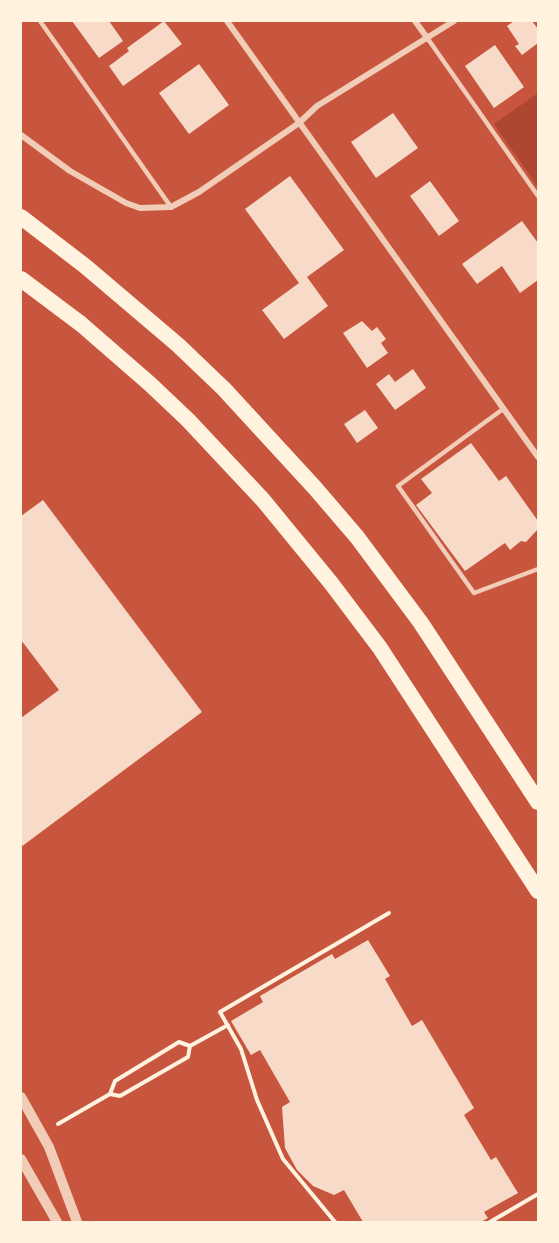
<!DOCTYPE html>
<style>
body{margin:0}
#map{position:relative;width:559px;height:1243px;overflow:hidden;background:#c8553d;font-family:"DejaVu Sans",sans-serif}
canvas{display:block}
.frame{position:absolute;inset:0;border:22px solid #fff3e0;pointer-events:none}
</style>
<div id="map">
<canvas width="559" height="1243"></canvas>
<div class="frame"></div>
</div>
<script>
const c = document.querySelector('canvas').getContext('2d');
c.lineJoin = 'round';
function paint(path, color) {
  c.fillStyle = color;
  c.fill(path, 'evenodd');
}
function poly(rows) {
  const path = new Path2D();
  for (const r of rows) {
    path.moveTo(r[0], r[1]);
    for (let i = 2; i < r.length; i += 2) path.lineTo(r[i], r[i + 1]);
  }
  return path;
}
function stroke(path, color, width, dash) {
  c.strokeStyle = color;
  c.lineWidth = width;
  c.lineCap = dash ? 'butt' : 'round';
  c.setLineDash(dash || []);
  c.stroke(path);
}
const green = poly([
 [538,93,538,187,494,124]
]);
const building = poly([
 [72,21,109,21,123,41,99,58],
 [164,21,182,44,123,86,109,66,129,51,127,48],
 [514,21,532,21,538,29,538,43,522,55,515,46,519,44,507,26],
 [495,45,524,87,494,108,465,66],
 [199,64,229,105,189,134,159,93],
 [393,113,418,148,376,178,351,142],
 [290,176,344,250,307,277,328,306,284,339,262,310,299,283,245,209],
 [430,181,459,221,439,236,410,196],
 [522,221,538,243,538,280,520,293,502,266,477,284,462,264],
 [362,321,372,331,377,327,386,339,381,343,388,353,367,368,343,333],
 [413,369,426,388,395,410,376,384,389,374,395,382],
 [365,410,378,428,357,443,344,424],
 [471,443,499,481,506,476,538,521,538,529,526,542,521,541,510,550,505,543,465,571,416,505,432,493,421,479],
 [43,500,202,712,21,847,21,718,59,690,21,640,21,516],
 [368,940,390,976,385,979,412,1026,422,1020,474,1108,464,1115,491,1160,496,1157,518,1193,484,1212,488,1218,481,1222,363,1222,344,1190,334,1195,313,1186,297,1170,285,1148,282,1107,290,1102,260,1050,251,1055,231,1021,263,1002,260,996,332,954,335,959]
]);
const path = poly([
 [110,1094,120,1096,188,1057,190,1046],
 [58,1124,110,1094,115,1081,179,1042,190,1046,228,1025],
 [335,1222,283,1159,257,1100,241,1049,220,1012,389,913],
 [490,1222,538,1194]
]);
const service = poly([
 [40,21,171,207],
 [428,39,538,196],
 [503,409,398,486,474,593,538,569]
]);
const minor = poly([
 [227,21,538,457],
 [415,21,428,39],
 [21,135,70,171,126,203,140,208,171,207,199,192,299,123,317,106,454,21]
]);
const tertiary = poly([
 [21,1097,49,1147,77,1222],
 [21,1159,57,1222]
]);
const trunk = poly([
 [21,217,85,266,178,345,224,389,315,488,357,537,421,623,538,802],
 [21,279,81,324,150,384,188,420,263,500,331,583,380,648,538,891]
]);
paint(green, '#ae4732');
paint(building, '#f7dbc8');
stroke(path, '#fff3e0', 4);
stroke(service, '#f1ccb7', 4.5);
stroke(minor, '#f1ccb7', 6);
stroke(tertiary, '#f1ccb7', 10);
stroke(trunk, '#fff3e0', 16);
</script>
